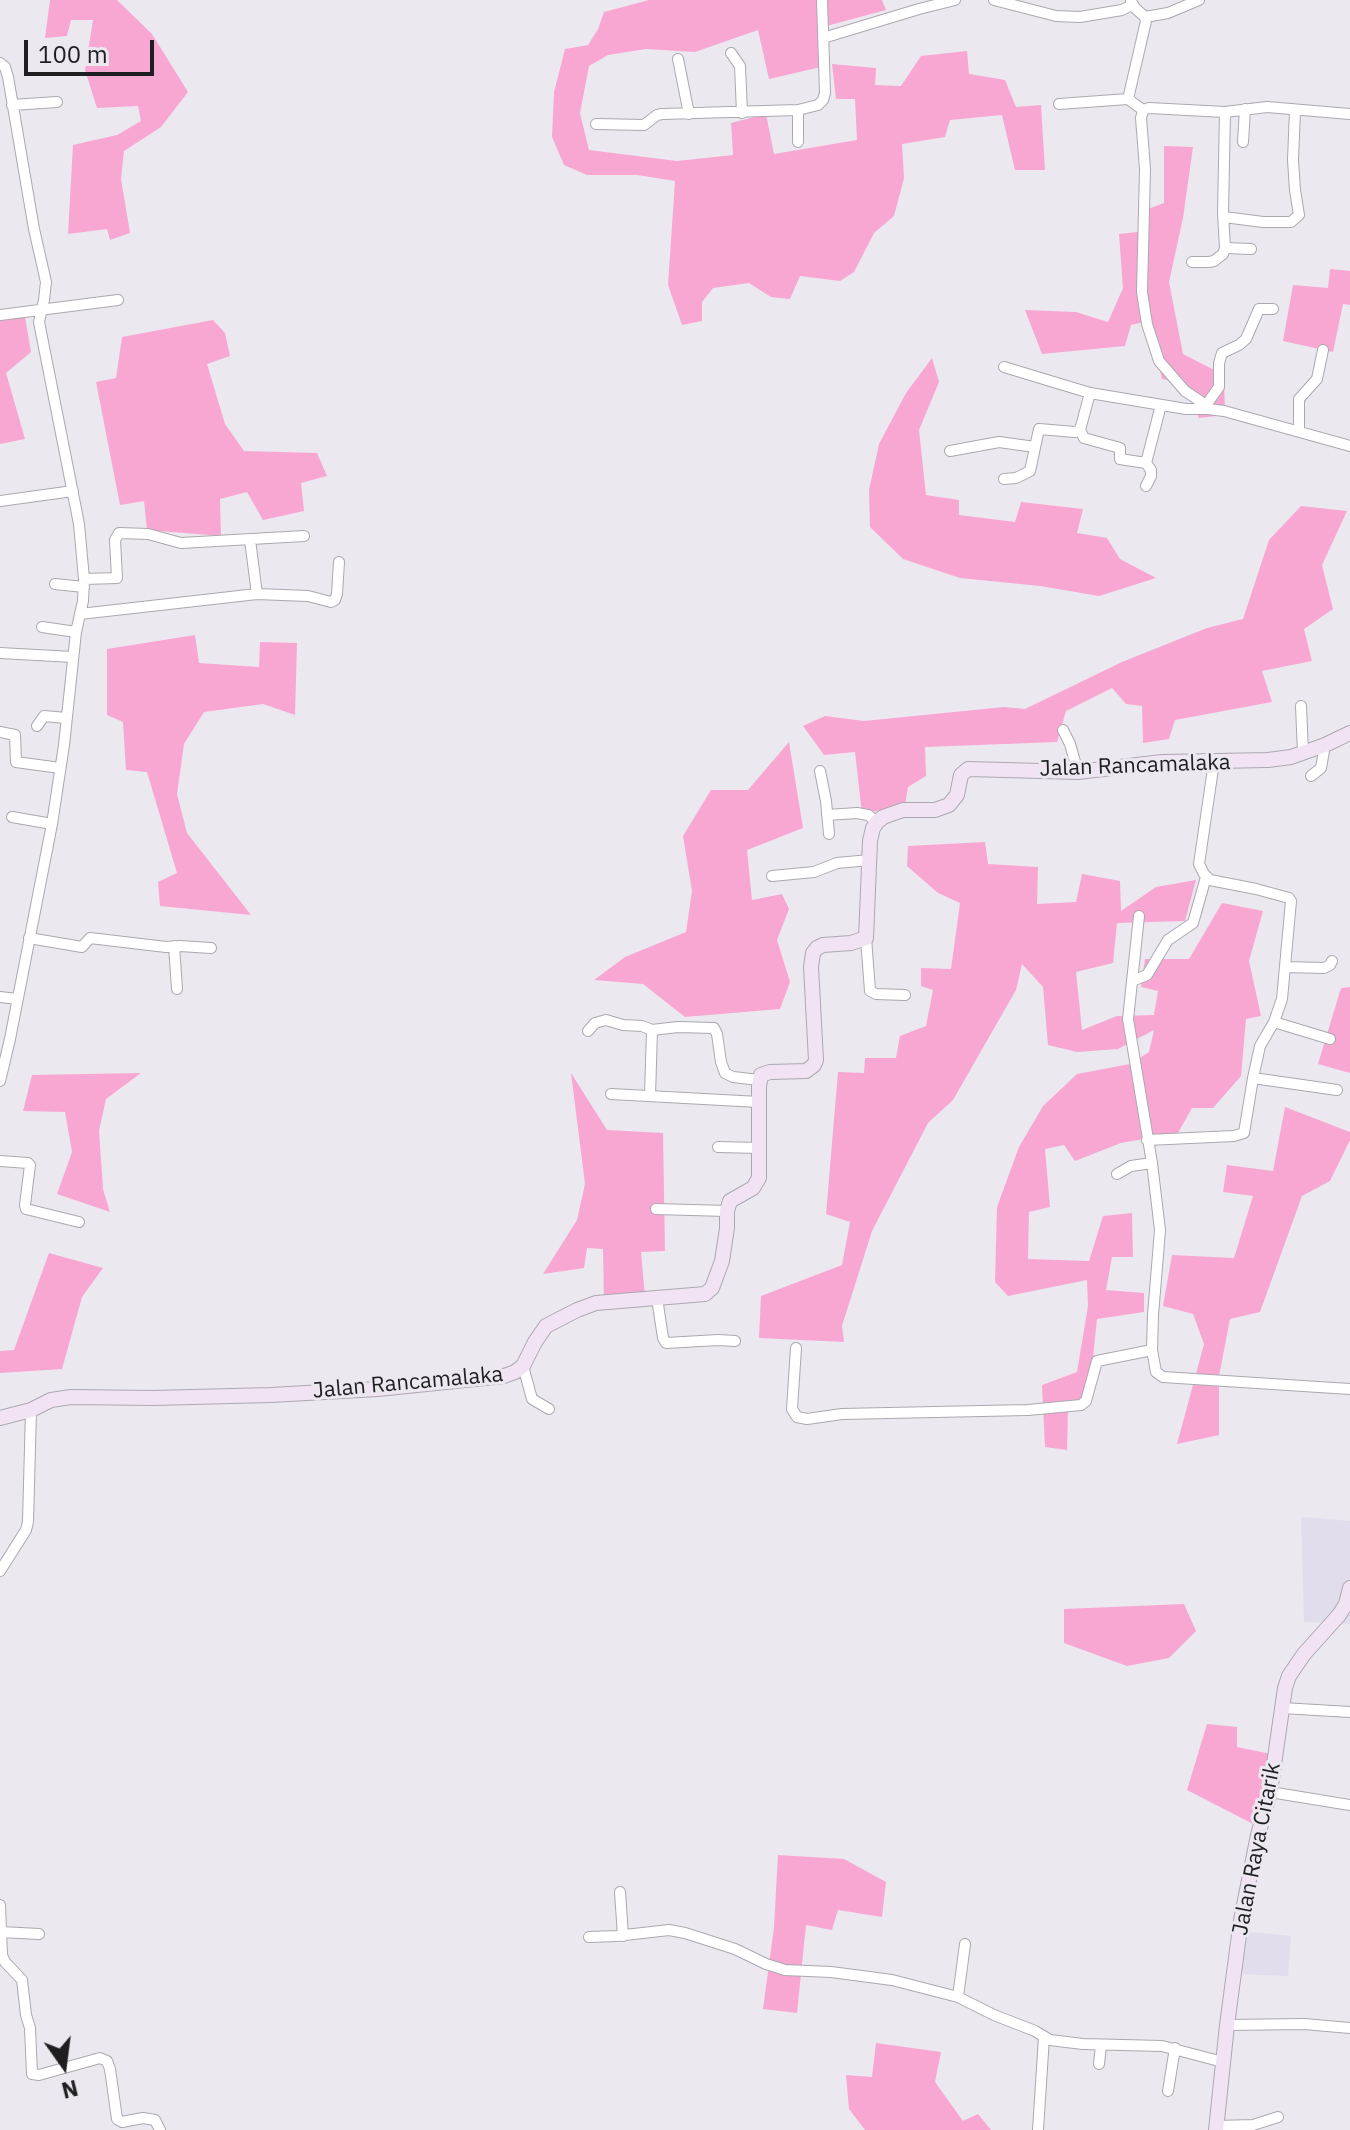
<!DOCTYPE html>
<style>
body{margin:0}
#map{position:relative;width:1350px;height:2130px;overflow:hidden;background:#ebe8f0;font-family:"IBM Plex Sans",sans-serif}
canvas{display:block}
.north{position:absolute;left:24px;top:2026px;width:80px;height:80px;-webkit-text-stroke:6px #ebe8f0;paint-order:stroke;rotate:166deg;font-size:22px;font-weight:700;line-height:32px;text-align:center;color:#1f1e21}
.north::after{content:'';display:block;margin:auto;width:28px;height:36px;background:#1f1e21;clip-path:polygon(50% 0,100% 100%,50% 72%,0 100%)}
.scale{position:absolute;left:24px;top:40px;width:130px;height:36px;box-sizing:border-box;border:4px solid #1f1e21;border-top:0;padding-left:10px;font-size:24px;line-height:28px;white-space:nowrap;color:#1f1e21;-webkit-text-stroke:6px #ebe8f0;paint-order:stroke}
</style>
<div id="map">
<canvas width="1350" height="2130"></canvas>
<div class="north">N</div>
<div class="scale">100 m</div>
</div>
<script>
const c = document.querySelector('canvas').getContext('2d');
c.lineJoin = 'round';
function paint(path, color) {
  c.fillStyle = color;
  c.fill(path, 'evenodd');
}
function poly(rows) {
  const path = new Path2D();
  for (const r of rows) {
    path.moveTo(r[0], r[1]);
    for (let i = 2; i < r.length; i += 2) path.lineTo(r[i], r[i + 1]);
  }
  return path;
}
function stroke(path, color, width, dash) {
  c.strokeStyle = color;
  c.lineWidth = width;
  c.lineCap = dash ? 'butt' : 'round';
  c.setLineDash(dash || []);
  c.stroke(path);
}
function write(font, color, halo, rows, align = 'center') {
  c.font = font + ' "IBM Plex Sans",sans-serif';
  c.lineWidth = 6;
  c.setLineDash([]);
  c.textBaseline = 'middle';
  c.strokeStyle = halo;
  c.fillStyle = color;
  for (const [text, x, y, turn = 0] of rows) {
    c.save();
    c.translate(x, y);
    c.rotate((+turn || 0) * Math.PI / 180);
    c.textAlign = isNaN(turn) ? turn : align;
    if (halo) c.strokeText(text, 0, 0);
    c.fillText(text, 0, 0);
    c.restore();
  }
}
const built = poly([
 [1301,1517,1350,1521,1350,1624,1304,1622],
 [1243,1931,1291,1936,1288,1976,1237,1974]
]);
const green = poly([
 [50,0,117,0,152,34,188,92,161,127,124,151,121,179,130,233,110,240,107,229,68,234,73,145,117,135,141,121,138,106,97,108,85,70,93,20,71,20,67,36,45,38],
 [649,0,882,0,886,10,819,28,821,67,769,79,758,30,695,52,646,49,608,55,589,66,580,113,589,150,677,161,733,155,731,123,766,114,774,154,857,140,855,99,836,99,832,64,876,68,875,85,901,86,921,56,967,51,969,74,1005,80,1016,107,1041,105,1045,170,1015,170,1002,115,950,120,945,137,902,144,904,178,894,216,874,233,854,272,840,281,800,276,790,299,771,297,749,283,713,288,702,302,702,321,682,325,668,285,675,181,637,175,587,175,564,165,552,137,554,92,565,49,588,45,598,29,604,12],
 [1164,146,1193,147,1183,218,1169,282,1183,354,1224,375,1225,415,1199,418,1183,382,1162,379,1149,321,1131,325,1125,346,1042,354,1025,310,1076,312,1108,322,1123,288,1119,234,1146,231,1148,209,1164,203],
 [1330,269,1350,271,1350,305,1343,304,1333,352,1283,341,1293,285,1328,288],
 [25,317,31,352,6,373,25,439,0,444,0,319],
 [213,320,225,333,230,356,207,364,225,424,244,451,317,453,327,476,301,483,304,511,263,520,247,492,220,499,221,536,147,530,144,501,120,505,96,382,116,378,122,337],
 [932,358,939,382,919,430,926,495,959,500,959,515,1015,522,1021,502,1083,509,1077,533,1107,538,1120,559,1156,578,1099,596,1040,586,960,578,903,559,870,527,869,490,879,444,906,393],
 [1301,506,1347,511,1322,565,1333,609,1304,629,1312,661,1262,671,1272,702,1175,720,1169,739,1143,743,1142,706,1126,704,1112,688,1066,711,1057,742,925,747,926,776,908,787,905,805,862,814,855,752,824,755,803,726,825,716,864,721,1004,707,1025,709,1122,662,1207,628,1243,619,1269,540],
 [195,635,199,663,259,667,260,642,297,643,295,715,263,704,204,712,184,744,177,794,187,833,251,915,160,906,158,882,177,873,147,772,126,770,123,722,107,715,107,649],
 [789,742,803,828,747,850,752,900,782,894,789,909,777,940,790,982,780,1009,685,1017,643,984,594,980,625,957,686,932,692,891,683,836,711,790,748,790],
 [985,842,988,864,1038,867,1037,904,1076,902,1082,874,1120,881,1121,911,1156,887,1196,880,1185,921,1117,923,1113,963,1076,972,1082,1030,1117,1016,1154,1015,1158,991,1141,987,1145,959,1189,959,1222,903,1263,911,1249,961,1261,1016,1246,1019,1241,1076,1213,1108,1192,1108,1178,1133,1121,1143,1075,1161,1064,1145,1045,1149,1050,1207,1029,1212,1028,1259,1089,1261,1103,1216,1132,1213,1133,1257,1112,1257,1106,1290,1144,1293,1144,1312,1097,1319,1089,1396,1068,1408,1067,1450,1045,1447,1042,1385,1077,1372,1088,1306,1087,1280,1008,1296,995,1282,997,1207,1019,1147,1043,1106,1077,1074,1130,1064,1149,1052,1154,1030,1118,1049,1077,1052,1048,1045,1043,987,1022,964,1016,990,953,1100,928,1123,872,1231,842,1326,844,1342,759,1338,761,1296,842,1265,850,1222,826,1214,838,1072,864,1073,865,1058,896,1058,900,1036,926,1026,933,990,921,986,921,968,951,969,960,903,938,893,907,866,908,846],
 [1350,987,1350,1073,1318,1064,1341,988],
 [141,1073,106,1099,99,1131,103,1189,110,1212,57,1194,72,1152,65,1112,23,1111,32,1075],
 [571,1073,607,1130,663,1133,665,1251,641,1252,645,1297,604,1303,603,1249,587,1248,584,1268,543,1274,577,1220,585,1184],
 [1285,1107,1350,1132,1350,1140,1330,1181,1302,1196,1260,1312,1230,1319,1219,1376,1219,1435,1177,1444,1204,1344,1193,1314,1163,1306,1172,1255,1234,1258,1253,1196,1223,1192,1227,1165,1273,1171],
 [49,1253,103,1268,82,1297,62,1369,0,1373,0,1351,14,1350],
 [1184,1604,1196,1631,1169,1658,1127,1666,1064,1643,1064,1609],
 [1207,1724,1237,1727,1237,1747,1271,1754,1257,1826,1187,1790],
 [778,1855,844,1859,886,1882,882,1917,838,1910,832,1930,806,1925,797,2013,763,2009,774,1927],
 [876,2043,941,2052,935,2082,963,2121,978,2114,991,2130,865,2130,849,2109,846,2075,872,2077]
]);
const street = poly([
 [994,0,1056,16,1080,17,1122,10,1132,5],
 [1145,17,1168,13,1199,0],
 [823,38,919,9,955,0],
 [731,53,740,66,742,113],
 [678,59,689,114],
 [0,63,5,67,8,77,34,229,46,282,44,300,39,322,79,524,84,579,83,601,76,632,64,745,52,824,10,1039,0,1081],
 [1128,99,1146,21,1145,17,1135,8,1131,1],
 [1059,104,1128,99,1143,110,1149,108,1225,112,1267,107,1350,114],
 [12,105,57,102],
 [798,110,798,142],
 [1143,110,1141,118,1145,169,1142,292,1147,324,1159,361,1185,391,1206,405,1208,409,1224,411,1350,446],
 [596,124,644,125,657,115,662,114,798,110,818,105,823,100,825,93,822,0],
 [1243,142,1245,109],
 [1224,217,1263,222,1291,222,1299,215,1295,190,1293,160,1295,110],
 [1225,248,1251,249],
 [1192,262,1209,262,1214,261,1223,254,1225,248,1223,213,1225,112],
 [0,315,118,300],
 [1004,367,1090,393,1186,409,1208,409],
 [1206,405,1219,387,1219,363,1222,353,1239,345,1246,339,1259,309,1273,309],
 [1080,430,1084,438,1120,448,1120,459,1146,463],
 [1299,431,1299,399,1317,379,1323,350],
 [950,451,999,442,1035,447],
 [1004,479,1016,478,1030,471,1039,429,1075,432,1080,430,1090,393],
 [1146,486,1151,476,1151,470,1146,463,1161,405],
 [0,501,73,491],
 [250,540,257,594],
 [84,579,117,578,115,540,119,533,148,534,181,543,304,536],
 [55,584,84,587],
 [80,614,257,594,308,596,331,602,335,600,337,594,339,562],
 [42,627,76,632],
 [0,653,73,657],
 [1301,706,1303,753],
 [37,726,44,716,66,718],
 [1063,730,1070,744,1078,772],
 [0,732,15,735,16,762,60,768],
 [820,771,826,801,829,834],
 [1311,776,1321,768,1325,745],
 [827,815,857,813,868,815,877,822],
 [12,817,52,824],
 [772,876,814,872,837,863,870,860],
 [1139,916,1128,1019,1152,1163,1160,1230,1153,1315,1152,1350,1156,1372,1163,1377,1350,1389],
 [29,938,82,947,90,938,166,947,180,946,211,948],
 [866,938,870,991,876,994,905,995],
 [174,946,177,989],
 [1285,967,1324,968,1330,965,1332,961],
 [1132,981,1147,975,1168,940,1193,923,1206,877],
 [0,997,17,999],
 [1274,1022,1330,1039],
 [588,1031,595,1023,606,1020,623,1025,642,1026,652,1030,678,1027,714,1028,717,1034,721,1062,725,1073,733,1077,759,1080],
 [1253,1078,1337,1090],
 [611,1094,759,1102],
 [650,1096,652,1030],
 [1147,1140,1234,1136,1244,1133,1253,1078,1260,1046,1274,1022,1282,999,1291,901,1289,898,1256,889,1210,880,1204,874,1199,864,1214,762],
 [718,1147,760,1148],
 [0,1161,28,1163,30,1165,25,1205,26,1209,79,1222],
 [1117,1174,1131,1166,1152,1163],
 [656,1209,727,1211],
 [657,1298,663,1338,666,1343,718,1340,735,1341],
 [796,1348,792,1409,797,1417,807,1419,842,1414,1028,1410,1081,1405,1086,1401,1097,1361,1152,1350],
 [523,1366,532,1399,549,1409],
 [0,1571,26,1530,28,1522,31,1410],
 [1282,1708,1350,1712],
 [1270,1792,1350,1805],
 [620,1892,623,1936],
 [0,1905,2,1955,5,1962,22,1980,26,2015,30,2028,32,2074,39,2075,100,2058,107,2061,110,2069,117,2119,122,2122,143,2118,155,2120,160,2130],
 [1,1932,39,1934],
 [589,1937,616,1936,669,1930,685,1933,735,1949,766,1964,785,1970,831,1972,892,1980,958,1997,994,2015,1035,2031,1050,2040,1083,2044,1162,2046,1223,2062],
 [958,1997,965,1944],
 [1227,2025,1304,2024,1350,2028],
 [1099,2064,1101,2045],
 [1168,2091,1175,2048],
 [1217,2126,1253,2125,1278,2117],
 [1038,2130,1044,2037]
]);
const secondary = poly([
 [0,1418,31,1410,51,1400,71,1397,153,1398,271,1395,378,1389,504,1376,515,1372,523,1366,535,1342,546,1326,577,1310,596,1303,705,1294,712,1288,722,1261,727,1228,727,1211,730,1201,753,1188,759,1178,759,1086,761,1075,770,1072,806,1071,814,1065,816,1060,811,967,813,953,817,948,823,945,851,943,866,938,870,841,873,828,877,822,883,817,903,810,935,810,949,805,957,795,961,775,968,769,1078,772,1162,762,1268,760,1291,757,1325,745,1350,733],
 [1216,2130,1227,2025,1241,1920,1258,1835,1270,1792,1285,1688,1289,1676,1304,1654,1339,1615,1346,1604,1350,1588]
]);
const streetNames = [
 ["Jalan Rancamalaka",1135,766,-2],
 ["Jalan Rancamalaka",408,1383,-5],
 ["Jalan Raya Citarik",1257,1849,-79]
];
paint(built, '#e2ddec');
paint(green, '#f8a7d3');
stroke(street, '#aba8af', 12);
stroke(secondary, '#aba8af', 16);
stroke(street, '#fff', 10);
stroke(secondary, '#f2e3f4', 14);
write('22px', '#1f1e21', '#ebe8f0', streetNames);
</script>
